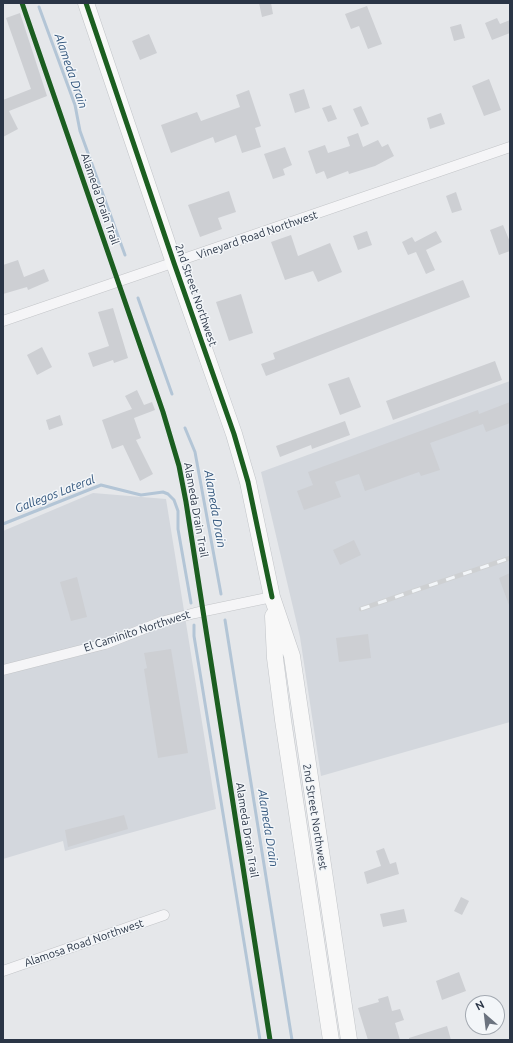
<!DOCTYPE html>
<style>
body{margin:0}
#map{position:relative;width:513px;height:1043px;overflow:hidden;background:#e5e7ea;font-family:Ubuntu,sans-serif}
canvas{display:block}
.frame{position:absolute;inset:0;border:4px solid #2a3546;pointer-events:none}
.north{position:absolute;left:465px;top:995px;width:40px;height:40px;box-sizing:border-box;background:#f3f6f9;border:1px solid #a3a9b1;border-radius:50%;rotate:332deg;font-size:11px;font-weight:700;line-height:16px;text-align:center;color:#2a3546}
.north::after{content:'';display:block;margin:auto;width:14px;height:18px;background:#6b737f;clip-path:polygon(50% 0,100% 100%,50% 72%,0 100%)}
</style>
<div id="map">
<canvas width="513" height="1043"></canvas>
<div class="frame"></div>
<div class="north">N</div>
</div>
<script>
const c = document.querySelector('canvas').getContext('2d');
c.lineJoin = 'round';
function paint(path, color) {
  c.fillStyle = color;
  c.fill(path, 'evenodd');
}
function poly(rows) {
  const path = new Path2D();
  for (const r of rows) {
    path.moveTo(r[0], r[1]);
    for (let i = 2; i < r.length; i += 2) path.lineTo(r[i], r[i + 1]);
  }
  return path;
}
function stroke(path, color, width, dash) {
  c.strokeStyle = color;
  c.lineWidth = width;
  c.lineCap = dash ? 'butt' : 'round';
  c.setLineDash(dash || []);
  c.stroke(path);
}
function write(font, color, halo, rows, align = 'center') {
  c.font = font + ' Ubuntu,sans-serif';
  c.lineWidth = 3;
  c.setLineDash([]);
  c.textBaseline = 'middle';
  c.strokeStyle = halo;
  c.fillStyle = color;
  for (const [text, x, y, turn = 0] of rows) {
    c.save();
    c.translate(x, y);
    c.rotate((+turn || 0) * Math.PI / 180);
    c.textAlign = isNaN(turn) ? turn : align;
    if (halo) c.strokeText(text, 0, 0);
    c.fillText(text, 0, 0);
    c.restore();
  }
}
const built = poly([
 [510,381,510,722,321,776,300,637,261,472],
 [93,493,166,499,216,809,65,851,63,841,3,859,3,531]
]);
const stream = poly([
 [39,7,75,105,80,131,125,255],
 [138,298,172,394],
 [185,428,195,452,221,594],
 [3,524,101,485,141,495,163,492,168,494,174,500,178,511,178,529,191,603],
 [225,620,292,1040],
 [194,625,194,636,260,1040]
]);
const building = poly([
 [259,3,271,3,273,14,262,17],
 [367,6,382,44,368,49,359,26,351,29,345,14],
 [20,13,47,96,9,111,18,129,3,137,3,100,31,89,6,18],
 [497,18,500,24,510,20,510,33,492,40,485,23],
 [461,24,465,38,454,41,450,27],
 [149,34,157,53,140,60,132,41],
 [489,79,501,110,484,116,472,86],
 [304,89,310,108,295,113,289,94],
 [249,90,261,126,255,128,261,147,242,153,236,135,215,143,213,137,171,153,161,125,197,112,201,121,240,107,236,95],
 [331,105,337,119,328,122,322,108],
 [361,106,369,124,361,127,353,109],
 [441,113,445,124,430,129,427,118],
 [358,133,363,147,378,140,382,147,388,144,394,156,375,166,349,174,348,171,327,179,324,171,316,174,308,151,325,145,328,153,350,146,347,137],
 [285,147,292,165,283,169,285,175,273,179,264,154],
 [229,191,236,212,218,218,222,229,200,237,188,205],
 [456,192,462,210,452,213,446,196],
 [503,225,510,242,510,251,499,255,490,230],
 [367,231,372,245,358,250,353,236],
 [436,231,442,242,426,250,435,270,426,274,416,252,408,255,402,242,412,237,415,242],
 [291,235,298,256,330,243,342,272,318,282,313,271,285,280,271,242],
 [18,260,24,277,44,269,49,281,28,290,27,287,3,294,3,265],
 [463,280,470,297,266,376,261,364,275,359,273,353],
 [241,294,253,333,229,341,216,302],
 [113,308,128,358,114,363,113,360,93,367,88,353,109,346,98,312],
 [42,347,52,367,37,375,27,355],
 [495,361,502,380,393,420,386,401],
 [349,377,361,407,340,415,328,384],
 [137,390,144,405,152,402,155,410,134,418,141,438,136,440,153,474,140,481,123,445,112,449,102,420,132,409,125,396],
 [510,402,510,423,486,432,483,424,430,443,440,470,421,476,419,472,365,491,359,474,335,482,341,497,304,510,297,491,313,485,308,472,478,410,479,414],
 [60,415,63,425,49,430,46,420],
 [345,421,350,435,312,449,311,445,280,457,276,446],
 [354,540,361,555,340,565,333,550],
 [510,573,510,605,509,605,499,578],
 [77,577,87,617,71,621,60,582],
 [368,634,371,658,339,662,336,638],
 [171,649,188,753,158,758,144,669,147,668,144,653],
 [124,815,128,829,68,847,65,830],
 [384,848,390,864,396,862,399,874,367,884,364,872,381,866,376,851],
 [461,897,469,901,462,915,454,911],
 [404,909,407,922,383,927,380,914],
 [459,972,466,991,442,1000,436,981],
 [388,996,392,1011,400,1009,404,1020,395,1023,400,1040,368,1040,358,1008,379,1002,378,999],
 [447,1026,451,1040,409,1040,409,1038]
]);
const minor = poly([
 [3,321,510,147],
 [3,670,105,644,161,622,195,613,272,597],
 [3,971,164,915]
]);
const primary = poly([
 [86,3,174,263,234,434,248,482,272,597,292,656,349,1040],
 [273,616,275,658,283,720,331,1040]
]);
const rail = poly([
 [361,609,510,558]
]);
const cycleway = poly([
 [22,3,163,412,179,466,186,502,270,1040],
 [86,3,174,263,234,434,248,482,272,597]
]);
const streetNames = [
 ["Alameda Drain Trail",100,199,71],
 ["Vineyard Road Northwest",257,235,-19],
 ["2nd Street Northwest",196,295,71],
 ["Alameda Drain Trail",196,510,80],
 ["El Caminito Northwest",137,631,-18],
 ["2nd Street Northwest",315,817,81],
 ["Alameda Drain Trail",247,830,81],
 ["Alamosa Road Northwest",84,943,-19]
];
const waterNames = [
 ["Alameda Drain",71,71,71],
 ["Gallegos Lateral",55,494,-21],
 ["Alameda Drain",215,509,80],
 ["Alameda Drain",268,828,81]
];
paint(built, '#d3d7dd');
stroke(stream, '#b3c5d6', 3);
paint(building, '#cdcfd3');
stroke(minor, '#c3c5c8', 11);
stroke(primary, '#c1c4c8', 17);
stroke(minor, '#f5f5f7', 10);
stroke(primary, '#f8f8f8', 16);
stroke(rail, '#ced0d2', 4.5);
stroke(rail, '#f3f6f9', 3, [9]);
stroke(cycleway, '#1b5e20', 5);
write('11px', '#2a3546', '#f3f6f9', streetNames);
write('italic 12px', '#31557c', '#f3f6f9', waterNames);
</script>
